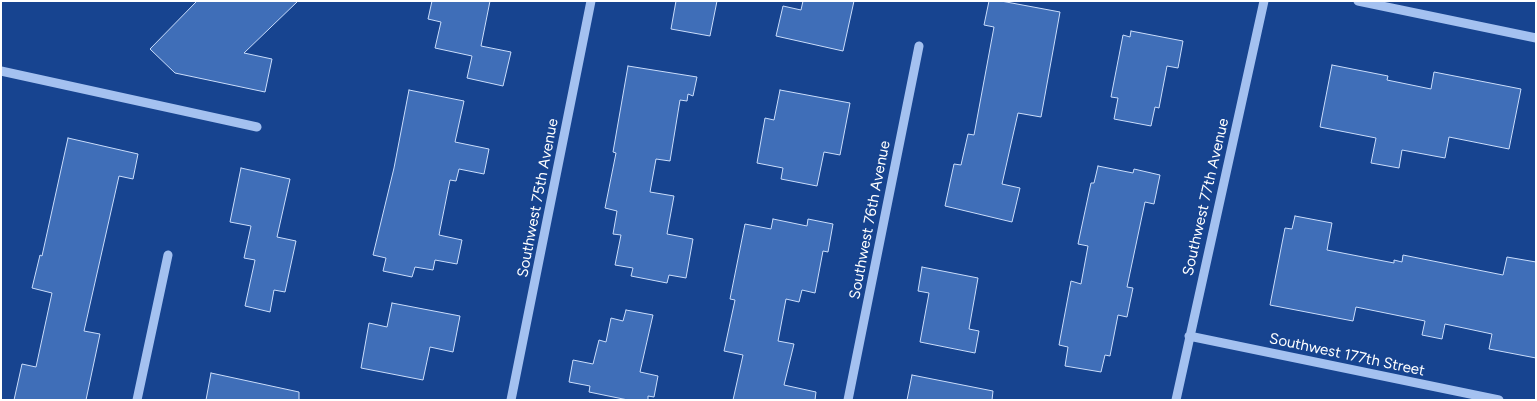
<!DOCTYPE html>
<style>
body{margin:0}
#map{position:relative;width:1537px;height:401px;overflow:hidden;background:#174490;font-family:Figtree,sans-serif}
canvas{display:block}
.frame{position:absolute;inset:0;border:2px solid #fff;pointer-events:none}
</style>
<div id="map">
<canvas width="1537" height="401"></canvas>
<div class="frame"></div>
</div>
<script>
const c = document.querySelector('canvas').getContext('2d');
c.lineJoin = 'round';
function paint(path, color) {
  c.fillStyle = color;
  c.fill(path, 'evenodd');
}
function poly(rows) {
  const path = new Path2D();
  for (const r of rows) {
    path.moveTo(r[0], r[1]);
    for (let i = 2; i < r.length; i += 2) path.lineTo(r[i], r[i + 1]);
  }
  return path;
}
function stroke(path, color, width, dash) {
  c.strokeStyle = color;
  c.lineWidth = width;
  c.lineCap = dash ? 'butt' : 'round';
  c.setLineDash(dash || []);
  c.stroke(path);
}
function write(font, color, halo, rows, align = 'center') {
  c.font = font + ' Figtree,sans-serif';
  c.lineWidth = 4;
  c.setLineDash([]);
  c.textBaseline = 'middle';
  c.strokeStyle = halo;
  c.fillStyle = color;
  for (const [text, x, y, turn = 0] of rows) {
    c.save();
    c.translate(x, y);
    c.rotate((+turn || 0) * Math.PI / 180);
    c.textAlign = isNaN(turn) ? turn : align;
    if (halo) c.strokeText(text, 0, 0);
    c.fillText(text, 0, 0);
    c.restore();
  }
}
const building = poly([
 [197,1,298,1,244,53,272,59,265,92,175,73,150,49,197,1],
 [432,1,490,1,481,46,511,52,503,86,467,78,472,56,435,48,441,22,428,19,432,1],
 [676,1,717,1,710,36,671,29,676,1],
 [803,1,854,1,843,51,776,36,783,6,801,10,803,1],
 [989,1,1001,1,1060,12,1041,117,1018,113,1002,184,1020,188,1012,222,945,206,954,164,961,165,968,134,974,135,994,27,984,25,989,1],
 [1131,31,1183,41,1178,68,1167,66,1159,108,1155,107,1151,126,1114,119,1118,98,1111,97,1123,35,1130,37,1131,31],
 [1332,65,1388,76,1387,80,1431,89,1434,72,1521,89,1509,149,1449,137,1445,158,1402,150,1399,168,1371,163,1376,138,1320,127,1332,65],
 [628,66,697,77,693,96,688,94,687,101,680,100,670,161,656,159,650,192,674,196,667,234,693,239,686,278,669,275,667,283,631,276,633,268,615,265,621,235,613,234,617,211,605,208,616,153,613,152,628,66],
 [409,90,464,101,455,142,489,149,484,174,459,169,456,181,450,180,439,235,462,240,457,264,435,260,433,270,415,267,412,277,383,271,386,258,373,255,394,168,409,90],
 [780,90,850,103,840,155,824,152,817,186,781,179,783,168,757,163,765,118,774,120,780,90],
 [68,138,138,154,133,179,119,176,84,331,100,334,86,400,14,400,22,364,36,367,52,293,32,288,40,255,42,256,68,138],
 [1098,166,1133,173,1134,169,1160,175,1154,204,1145,202,1127,287,1133,288,1127,317,1118,315,1110,356,1105,355,1101,372,1065,366,1068,347,1059,345,1071,281,1081,284,1088,246,1078,244,1091,183,1094,183,1098,166],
 [241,168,290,179,277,237,296,241,285,292,274,290,270,312,245,306,255,260,244,258,251,226,230,222,241,168],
 [1295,216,1332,223,1327,250,1394,263,1394,260,1402,262,1403,255,1503,275,1507,257,1536,262,1536,358,1489,349,1492,334,1445,324,1442,339,1422,335,1425,321,1356,307,1353,321,1270,305,1285,228,1292,229,1295,216],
 [773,219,807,226,808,219,833,224,828,252,823,251,815,293,802,290,799,302,786,299,778,341,794,344,784,385,816,392,815,400,733,400,743,355,724,351,735,300,730,299,745,224,771,229,773,219],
 [922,267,978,278,969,329,979,331,975,353,920,342,929,293,918,291,922,267],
 [392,303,460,316,453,352,430,347,423,380,361,368,369,323,387,327,392,303],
 [626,310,653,315,640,372,658,376,654,397,648,396,648,400,628,400,589,392,590,386,569,382,573,360,593,364,599,340,606,342,611,318,623,321,626,310],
 [211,373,299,392,299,400,206,400,211,373],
 [912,375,993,391,992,400,907,400,912,375]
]);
const minor = poly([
 [1358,1,1536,38],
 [1,71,257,127],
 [1189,336,1499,400],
 [137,400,168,255],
 [511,400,591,1],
 [848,400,919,46],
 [1176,400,1264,1]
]);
const streetNames = [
 ["Southwest 77th Avenue",1206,197,-77],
 ["Southwest 75th Avenue",538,198,-79],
 ["Southwest 76th Avenue",870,220,-79],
 ["Southwest 177th Street",1347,355,12]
];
paint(building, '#3f6eb8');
stroke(building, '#caddfb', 1);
stroke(minor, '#a4c1f0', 9);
write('15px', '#fff', '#174490', streetNames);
</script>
